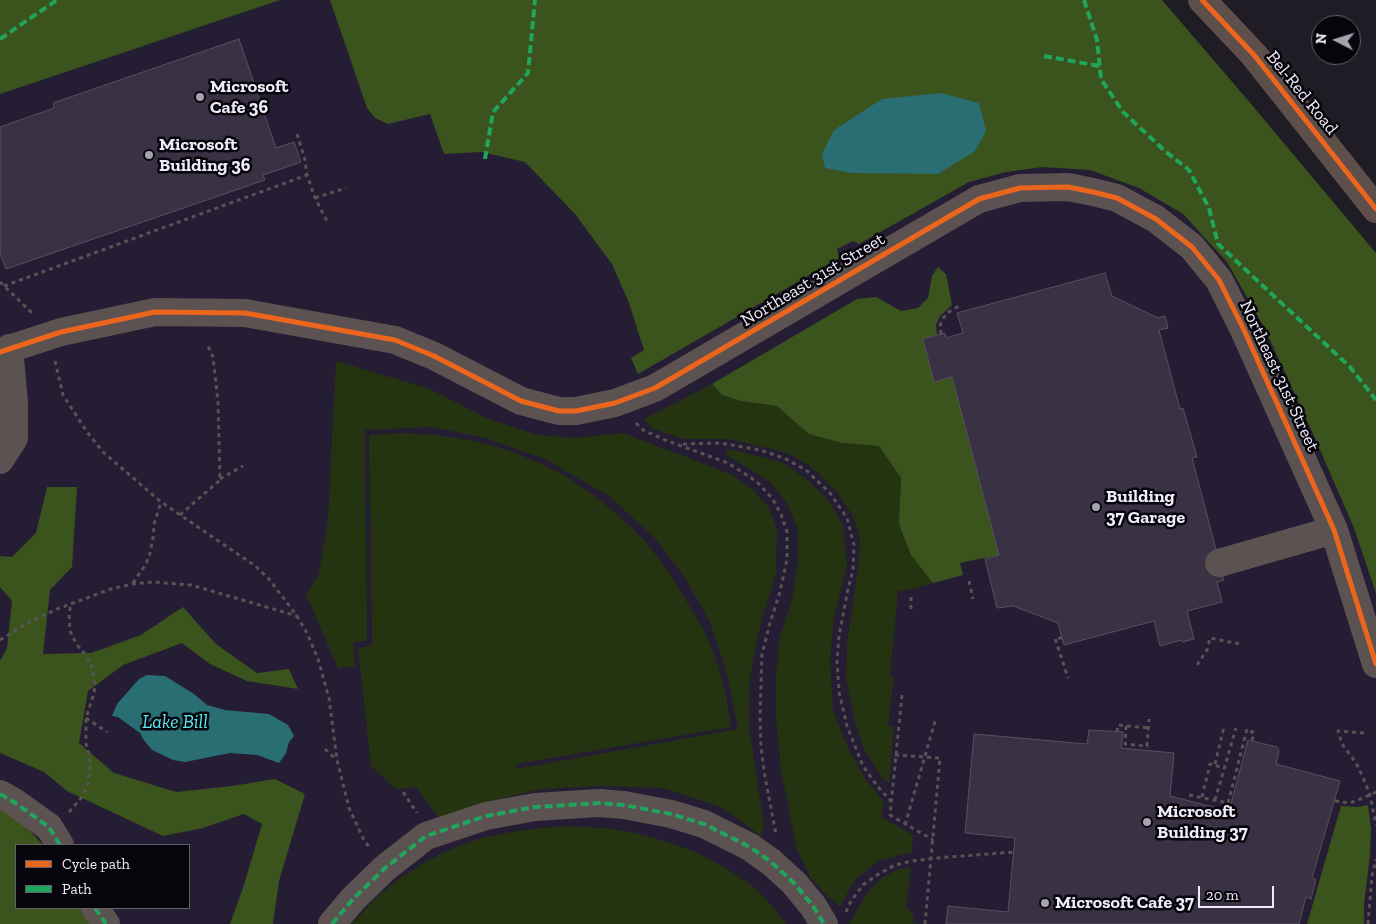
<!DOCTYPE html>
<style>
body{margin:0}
#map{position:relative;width:1376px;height:924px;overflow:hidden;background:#1f1c26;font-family:"Zilla Slab",serif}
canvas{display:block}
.legend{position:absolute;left:15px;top:844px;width:175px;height:65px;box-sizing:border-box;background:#07050c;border:1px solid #65616b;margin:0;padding:6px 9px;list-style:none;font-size:15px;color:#f1ecfa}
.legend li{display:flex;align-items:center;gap:10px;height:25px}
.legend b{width:25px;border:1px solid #65616b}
.north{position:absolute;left:1311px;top:15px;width:50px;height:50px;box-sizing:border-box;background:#07050c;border:1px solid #65616b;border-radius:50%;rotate:275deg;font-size:14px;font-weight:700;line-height:20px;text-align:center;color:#f1ecfa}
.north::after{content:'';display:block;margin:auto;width:18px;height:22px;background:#a8a3b0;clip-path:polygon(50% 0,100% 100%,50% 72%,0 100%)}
.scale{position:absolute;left:1198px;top:886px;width:76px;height:22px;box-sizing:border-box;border:2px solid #f1ecfa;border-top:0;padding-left:6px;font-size:15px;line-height:18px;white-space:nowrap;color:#f1ecfa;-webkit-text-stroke:4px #07050c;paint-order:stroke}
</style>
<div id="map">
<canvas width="1376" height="924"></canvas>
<ul class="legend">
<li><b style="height:6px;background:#eb651d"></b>Cycle path</li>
<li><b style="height:6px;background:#20a55d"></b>Path</li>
</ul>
<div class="north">N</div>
<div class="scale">20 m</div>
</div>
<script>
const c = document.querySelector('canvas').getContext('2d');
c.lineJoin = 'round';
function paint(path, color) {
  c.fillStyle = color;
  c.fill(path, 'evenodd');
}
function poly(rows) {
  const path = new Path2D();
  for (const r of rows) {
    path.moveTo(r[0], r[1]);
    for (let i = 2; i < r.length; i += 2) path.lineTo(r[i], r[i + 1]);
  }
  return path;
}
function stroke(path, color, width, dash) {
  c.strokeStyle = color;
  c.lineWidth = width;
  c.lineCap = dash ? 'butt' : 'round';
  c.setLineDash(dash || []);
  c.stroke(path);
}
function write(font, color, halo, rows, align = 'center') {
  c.font = font + ' "Zilla Slab",serif';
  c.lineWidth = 5;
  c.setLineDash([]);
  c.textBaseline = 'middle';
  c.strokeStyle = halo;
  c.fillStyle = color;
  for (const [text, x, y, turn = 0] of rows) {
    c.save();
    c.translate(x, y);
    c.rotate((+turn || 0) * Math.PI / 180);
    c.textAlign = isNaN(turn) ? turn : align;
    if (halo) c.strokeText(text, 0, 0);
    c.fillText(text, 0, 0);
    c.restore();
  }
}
const built = poly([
 [0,0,1145,0,1376,288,1376,924,0,924],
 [16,845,189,845,189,908,16,908]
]);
const green = poly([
 [336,361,430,389,488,419,538,435,575,438,623,433,733,475,754,491,769,508,777,530,776,574,761,622,750,676,749,727,764,826,761,836,723,808,663,788,597,786,541,789,491,801,440,819,416,787,396,789,371,766,358,648,372,646,369,435,402,433,436,435,469,440,502,448,533,460,564,475,592,494,618,515,644,540,666,568,703,628,716,659,726,695,731,727,516,764,516,769,738,729,727,673,710,622,684,576,654,537,609,496,545,459,485,438,432,427,365,430,367,641,353,642,355,666,338,668,306,594,319,574,328,519],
 [712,384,722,395,740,401,777,406,809,434,842,443,879,446,901,478,899,524,911,555,933,583,909,590,898,591,890,676,894,677,888,726,894,727,889,783,883,779,866,753,854,719,846,678,847,644,859,562,860,539,852,514,835,490,812,467,787,453,730,439,683,439,652,428,644,419],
 [731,449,783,463,808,480,829,501,843,526,847,566,834,618,830,660,833,710,847,746,865,779,884,802,881,817,913,835,912,852,878,861,855,880,840,906,828,897,811,878,797,850,781,770,776,719,776,675,780,637,792,600,798,561,798,529,788,505,772,484,754,471,727,456,726,452],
 [572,826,602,828,632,832,661,840,693,851,724,867,753,886,773,907,786,924,352,924,379,895,403,876,428,861,454,848,482,838,511,832,541,828],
 [911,867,906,907,913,915,913,923,922,924,849,924,869,890,883,877,897,870]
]);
const forest = poly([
 [0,0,280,0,0,94],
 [330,0,1162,0,1246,98,1376,253,1376,593,1354,528,1314,436,1265,329,1227,262,1183,214,1139,188,1090,170,1042,167,1006,172,969,182,859,244,853,241,837,249,839,258,638,374,631,358,644,350,629,303,612,264,575,214,525,162,481,152,444,154,430,114,388,124,375,118,367,108],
 [938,267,946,274,952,305,940,316,936,325,937,335,923,339,934,381,952,377,999,555,960,563,963,575,933,583,911,555,899,524,901,478,879,446,842,443,809,434,777,406,740,401,722,395,712,384,857,299,876,297,901,311,918,308,928,298,932,276],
 [47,487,77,487,72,567,50,590,43,654,91,653,141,635,183,607,216,644,257,673,289,669,298,689,247,681,210,664,182,643,123,665,88,691,79,743,114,773,176,792,232,786,275,779,305,794,279,881,273,924,230,924,243,888,262,824,244,814,203,828,163,836,67,791,44,772,0,753,0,661,7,648,12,601,0,587,0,556,12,557,36,533],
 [1368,805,1371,829,1370,855,1364,904,1364,924,1307,924,1341,806,1358,807],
 [0,810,19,819,43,845,16,845,16,908,81,908,91,924,0,924]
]);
const water = poly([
 [941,93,979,103,986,131,975,151,938,174,852,173,825,168,822,154,834,130,882,99],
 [147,675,165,676,194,694,207,705,225,710,269,714,288,725,294,736,289,742,286,753,279,763,257,755,230,753,185,762,173,760,152,750,143,739,140,733,118,717,112,716,117,704,139,679]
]);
const building = poly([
 [239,39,276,148,294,142,301,162,263,175,265,180,6,269,0,254,0,127,54,108,53,103,239,39],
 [1105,273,1112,296,1158,318,1165,316,1168,328,1159,330,1180,409,1183,408,1197,457,1192,458,1224,580,1217,582,1222,602,1187,611,1194,639,1182,642,1181,640,1160,646,1154,621,1064,645,1058,623,1013,606,997,608,985,559,999,555,952,377,934,382,923,339,945,333,946,338,963,333,957,313,1105,273],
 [1089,730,1123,732,1121,748,1174,753,1170,796,1229,811,1248,740,1277,747,1279,751,1276,764,1340,781,1312,878,1316,879,1311,899,1306,897,1299,924,946,924,948,906,1008,912,1015,838,965,833,974,734,1087,744,1089,730]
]);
const path = poly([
 [297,134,305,160,307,175,315,198,327,221],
 [315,198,346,188],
 [0,282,32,313],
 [4,286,307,175],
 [941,334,940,326,942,320,947,313,959,306],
 [55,361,63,395,87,432,103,452,161,502,254,565,269,579,297,616,307,633,318,659,329,698,337,760,349,808,364,840,370,848],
 [636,423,643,430,665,440,728,463,756,481,772,498,781,514,787,532,787,559,780,592,770,623,762,654,760,716,761,747,765,777,776,834],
 [683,444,720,443,760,450,784,458,806,470,830,493,847,518,854,545,853,570,848,589,839,636,837,661,839,692,847,726,863,766,878,787,891,801],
 [220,479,243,466],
 [180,515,220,480,218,402,213,357,207,344],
 [969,581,973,599],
 [133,583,146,564,150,553,153,538,154,524,161,502],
 [911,597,911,611],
 [1062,638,1055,638,1068,678],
 [0,640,26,624,57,609,111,589,133,584,152,582,191,585,297,616],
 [1197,665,1207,650,1210,638,1240,644],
 [902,695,890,815,933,840],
 [86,718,107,732],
 [1126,726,1125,744,1147,746,1149,719],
 [1117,732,1118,725,1149,728],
 [1364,733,1338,731,1342,744,1356,763,1363,777,1370,795,1376,825],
 [325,749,337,760],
 [895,755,940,758,925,924],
 [1215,764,1224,727],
 [403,792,417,813],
 [1189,795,1228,803,1247,729,1254,733,1252,741],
 [1202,797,1210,764,1224,768],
 [1215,800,1236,728],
 [1335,801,1349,803,1356,801,1376,792],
 [69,812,81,798,88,784,90,770,90,757,86,744,86,718,94,693,95,684,91,664,85,654,77,645,70,631,69,613,71,605],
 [905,825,936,718],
 [846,912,851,901,863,885,877,875,895,865,912,861,936,858,1014,852],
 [1368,924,1372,876,1376,859]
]);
const minor = poly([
 [0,352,61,332,155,312,245,313,395,340,434,356,521,401,559,411,576,411,615,403,655,388,979,199,1020,188,1068,187,1093,192,1117,198,1156,219,1192,247,1219,280,1244,330,1334,530,1376,664],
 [0,460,14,438,14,402,9,348],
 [1219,563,1334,530],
 [0,794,14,802,49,827,60,845],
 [95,908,106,924],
 [332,924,353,899,385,868,426,836,486,816,535,807,599,803,624,805,671,814,704,824,750,847,771,862,794,883,813,906,824,924]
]);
const major = poly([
 [1202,0,1254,55,1376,209]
]);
const quiet = poly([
 [1084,0,1097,40,1101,79,1123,112,1165,151,1189,170,1209,208,1218,244,1350,367,1376,400],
 [0,39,57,0],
 [1044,56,1099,66],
 [485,159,493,112,528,73,535,0],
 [0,794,14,802,49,827,60,845],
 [95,908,106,924],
 [332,924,353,899,385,868,426,836,486,816,535,807,599,803,624,805,671,814,704,824,750,847,771,862,794,883,813,906,824,924]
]);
const cycleway = poly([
 [1202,0,1254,55,1376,209],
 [0,352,61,332,155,312,245,313,395,340,434,356,521,401,559,411,576,411,615,403,655,388,979,199,1020,188,1068,187,1093,192,1117,198,1156,219,1192,247,1219,280,1244,330,1334,530,1376,664]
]);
const markers = [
 [200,97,5,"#a8a3b0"],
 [149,155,5,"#a8a3b0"],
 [1096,507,5,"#a8a3b0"],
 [1147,822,5,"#a8a3b0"],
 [1045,903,5,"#a8a3b0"]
];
const poiNames = [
 ["Microsoft",210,87],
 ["Cafe 36",210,108],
 ["Microsoft",159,145],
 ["Building 36",159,166],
 ["Building",1106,497],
 ["37 Garage",1106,518],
 ["Microsoft",1157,812],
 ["Building 37",1157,833],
 ["Microsoft Cafe 37",1055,903]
];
const streetNames = [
 ["Bel-Red Road",1302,93,51],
 ["Northeast 31st Street",813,280,-31],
 ["Northeast 31st Street",1279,376,65]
];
const waterNames = [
 ["Lake Bill",175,723]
];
paint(built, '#251d33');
paint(green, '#243410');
paint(forest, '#3b531d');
paint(water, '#296e72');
paint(building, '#393144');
stroke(building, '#55525c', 1);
stroke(path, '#5a5253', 3, [4, 4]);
stroke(minor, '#5c5251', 28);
stroke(major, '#5f4f4a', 28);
stroke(quiet, '#20a55d', 4, [8, 4]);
stroke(cycleway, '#eb651d', 5);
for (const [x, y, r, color] of markers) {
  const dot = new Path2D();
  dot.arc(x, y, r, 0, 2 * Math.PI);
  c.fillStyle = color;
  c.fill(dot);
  stroke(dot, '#07050c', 2);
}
write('bold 18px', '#f1ecfa', '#07050c', poiNames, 'left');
write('18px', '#f1ecfa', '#07050c', streetNames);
write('italic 19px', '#5aeaf0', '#07050c', waterNames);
</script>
